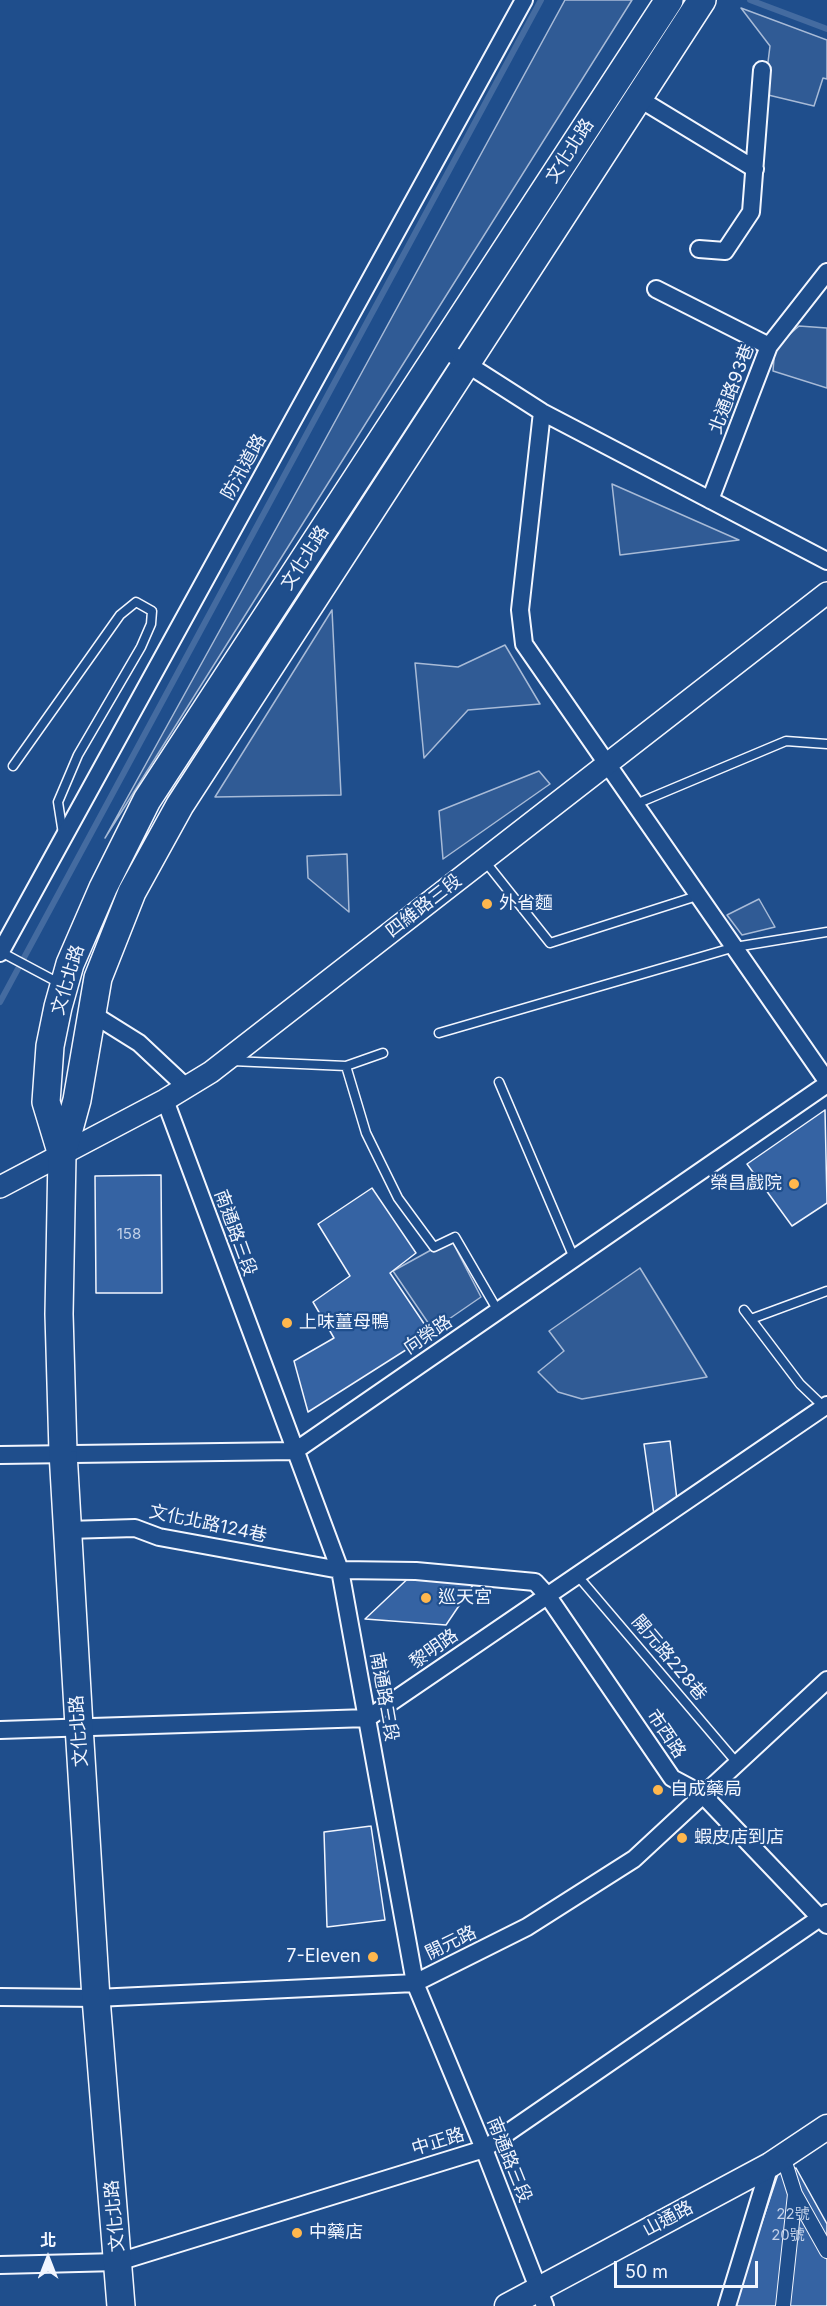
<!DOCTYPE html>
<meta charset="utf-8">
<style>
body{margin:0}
#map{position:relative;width:827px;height:2306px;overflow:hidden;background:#1f4e8c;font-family:Inter,"Noto Sans TC",sans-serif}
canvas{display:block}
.north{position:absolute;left:18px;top:2228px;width:60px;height:60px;-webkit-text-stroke:4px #1f4e8c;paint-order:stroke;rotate:0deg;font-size:16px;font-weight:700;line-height:24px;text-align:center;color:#f2f6ff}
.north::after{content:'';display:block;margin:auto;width:21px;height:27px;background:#f2f6ff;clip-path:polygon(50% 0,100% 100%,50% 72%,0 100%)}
.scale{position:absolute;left:614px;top:2261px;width:144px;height:27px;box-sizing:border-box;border:3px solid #f2f6ff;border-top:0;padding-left:8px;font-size:18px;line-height:21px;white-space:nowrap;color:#f2f6ff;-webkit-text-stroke:4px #1f4e8c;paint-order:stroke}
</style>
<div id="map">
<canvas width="827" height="2306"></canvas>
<div class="north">北</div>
<div class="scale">50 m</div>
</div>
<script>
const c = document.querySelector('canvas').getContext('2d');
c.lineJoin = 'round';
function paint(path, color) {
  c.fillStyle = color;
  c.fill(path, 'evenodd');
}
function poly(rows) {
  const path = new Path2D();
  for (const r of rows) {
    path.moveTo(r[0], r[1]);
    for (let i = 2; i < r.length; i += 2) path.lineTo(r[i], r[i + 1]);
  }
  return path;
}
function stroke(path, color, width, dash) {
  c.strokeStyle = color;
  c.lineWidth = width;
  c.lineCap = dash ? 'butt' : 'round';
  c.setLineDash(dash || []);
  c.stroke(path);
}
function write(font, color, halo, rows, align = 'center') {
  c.font = font + ' Inter,"Noto Sans TC",sans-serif';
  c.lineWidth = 4.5;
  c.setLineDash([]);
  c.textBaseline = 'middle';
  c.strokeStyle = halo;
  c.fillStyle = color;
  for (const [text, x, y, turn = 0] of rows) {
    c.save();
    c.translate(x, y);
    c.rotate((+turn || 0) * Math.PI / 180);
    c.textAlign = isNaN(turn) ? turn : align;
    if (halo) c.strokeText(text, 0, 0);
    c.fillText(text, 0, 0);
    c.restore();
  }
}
const built = poly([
 [565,0,632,0,105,838,314,460,565,0],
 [741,8,827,40,827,79,823,78,814,106,764,94,770,46,741,8],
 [799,326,827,328,827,388,773,371,775,347,799,326],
 [612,484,739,540,620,555,612,484],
 [332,610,341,795,215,797,332,610],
 [505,645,540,704,468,710,424,758,415,663,458,667,505,645],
 [539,771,550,784,443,859,439,811,539,771],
 [347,854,349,912,308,878,307,856,347,854],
 [759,899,775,927,742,935,727,915,759,899],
 [451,1239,481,1297,433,1330,393,1271,451,1239],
 [640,1268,707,1377,582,1399,558,1392,538,1372,564,1351,549,1331,640,1268]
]);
const stream = poly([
 [750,0,827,29],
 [0,1002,541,0]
]);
const building = poly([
 [825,1110,827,1203,792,1226,747,1164,825,1110],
 [161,1175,162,1293,96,1293,95,1176,161,1175],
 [372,1188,416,1253,390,1273,431,1334,308,1412,294,1361,334,1338,313,1302,350,1276,318,1224,372,1188],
 [670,1441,677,1500,654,1515,644,1444,670,1441],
 [416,1571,479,1576,446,1625,365,1619,416,1571],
 [371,1826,385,1920,327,1927,324,1832,371,1826],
 [796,2168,827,2224,827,2306,734,2306,778,2174,796,2168]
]);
const service = poly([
 [13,766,120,615,136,602,152,611,151,624,141,647,78,755,58,802,63,834],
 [636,804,786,741,827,744],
 [484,860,550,943,700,895],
 [1,952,61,984],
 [439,1033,735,947,827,932],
 [232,1061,346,1066,383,1053],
 [346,1066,366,1133,398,1198,434,1247,455,1237,498,1311],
 [499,1082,574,1258],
 [744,1310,800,1384,824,1407],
 [751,1319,827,1291],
 [577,1575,737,1763]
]);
const pedestrian = poly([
 [783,2156,795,2194,827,2251],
 [783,2306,795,2194]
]);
const minor = poly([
 [638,98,755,169],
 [699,249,725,251,751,212,762,70],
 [656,289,769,346],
 [442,348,542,412,827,561],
 [542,412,520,610,524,644,827,1081],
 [710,500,769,346,827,272],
 [0,953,524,0],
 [91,1013,139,1043,186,1087],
 [165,1100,340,1570,415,1983,484,2149,545,2306],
 [0,1455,295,1451,827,1084],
 [67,1530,135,1528,159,1537,340,1570,416,1571,535,1582,547,1595,672,1778,702,1794,827,1925],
 [0,1730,368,1718,827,1405],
 [0,1997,96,1998,415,1983,527,1927,634,1859,827,1680],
 [0,2265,118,2262,484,2149,827,1913],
 [727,2306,770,2165]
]);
const tertiary = poly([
 [0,1187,165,1100,211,1072,827,593]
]);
const secondary = poly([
 [507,2306,770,2165,827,2127]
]);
const primary = poly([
 [62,1155,46,1102,50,1046,58,1007,70,964,103,888,147,800,669,0],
 [121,2306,96,1998,79,1726,63,1452,59,1314,62,1155,77,1100,98,978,132,892,180,805,702,0]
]);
const markers = [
 [487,904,6,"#ffb74d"],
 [794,1184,6,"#ffb74d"],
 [287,1323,6,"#ffb74d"],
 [426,1598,6,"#ffb74d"],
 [658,1790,6,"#ffb74d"],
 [682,1838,6,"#ffb74d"],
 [373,1957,6,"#ffb74d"],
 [297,2233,6,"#ffb74d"]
];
const numberNames = [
 ["158",129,1234],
 ["22號",793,2214],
 ["20號",788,2235]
];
const streetNames = [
 ["文化北路",570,151,-57],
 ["北通路93巷",732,389,-69],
 ["防汛道路",244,467,-61],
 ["文化北路",305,558,-57],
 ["四維路三段",424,906,-38],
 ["文化北路",68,980,-73],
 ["南通路三段",235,1233,70],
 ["向榮路",428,1335,-34],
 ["文化北路124巷",208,1524,12],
 ["黎明路",434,1649,-35],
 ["開元路228巷",669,1658,50],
 ["南通路三段",384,1697,80],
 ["文化北路",79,1731,-94],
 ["市西路",666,1734,56],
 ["開元路",451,1943,-26],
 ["中正路",438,2142,-17],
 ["南通路三段",509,2160,68],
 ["文化北路",115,2216,-95],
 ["山通路",668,2219,-28]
];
const poiNames = [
 ["外省麵",499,904],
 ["榮昌戲院",782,1184,"right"],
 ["上味薑母鴨",299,1323],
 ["巡天宮",438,1598],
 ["自成藥局",670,1790],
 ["蝦皮店到店",694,1838],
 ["7-Eleven",361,1957,"right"],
 ["中藥店",309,2233]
];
paint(built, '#305b95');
stroke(built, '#a8bbd7', 1.5);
stroke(stream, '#446ba0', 6);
paint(building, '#3563a3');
stroke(building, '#f2f6ff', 1.5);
stroke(service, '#f2f6ff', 11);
stroke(pedestrian, '#f2f6ff', 16);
stroke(minor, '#f2f6ff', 20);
stroke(tertiary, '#f2f6ff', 24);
stroke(secondary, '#f2f6ff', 27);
stroke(primary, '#f2f6ff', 30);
stroke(service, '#1f4e8c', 8);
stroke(pedestrian, '#1f4e8c', 14);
stroke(minor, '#1f4e8c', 16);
stroke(tertiary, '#1f4e8c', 21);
stroke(secondary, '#1f4e8c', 24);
stroke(primary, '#1f4e8c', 27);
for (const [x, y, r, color] of markers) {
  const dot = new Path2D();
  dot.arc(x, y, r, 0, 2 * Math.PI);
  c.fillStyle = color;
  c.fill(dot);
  stroke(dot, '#1f4e8c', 2);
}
write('15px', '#c3d1e8', null, numberNames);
write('18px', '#f2f6ff', '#1f4e8c', streetNames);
write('18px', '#f2f6ff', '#1f4e8c', poiNames, 'left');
</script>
